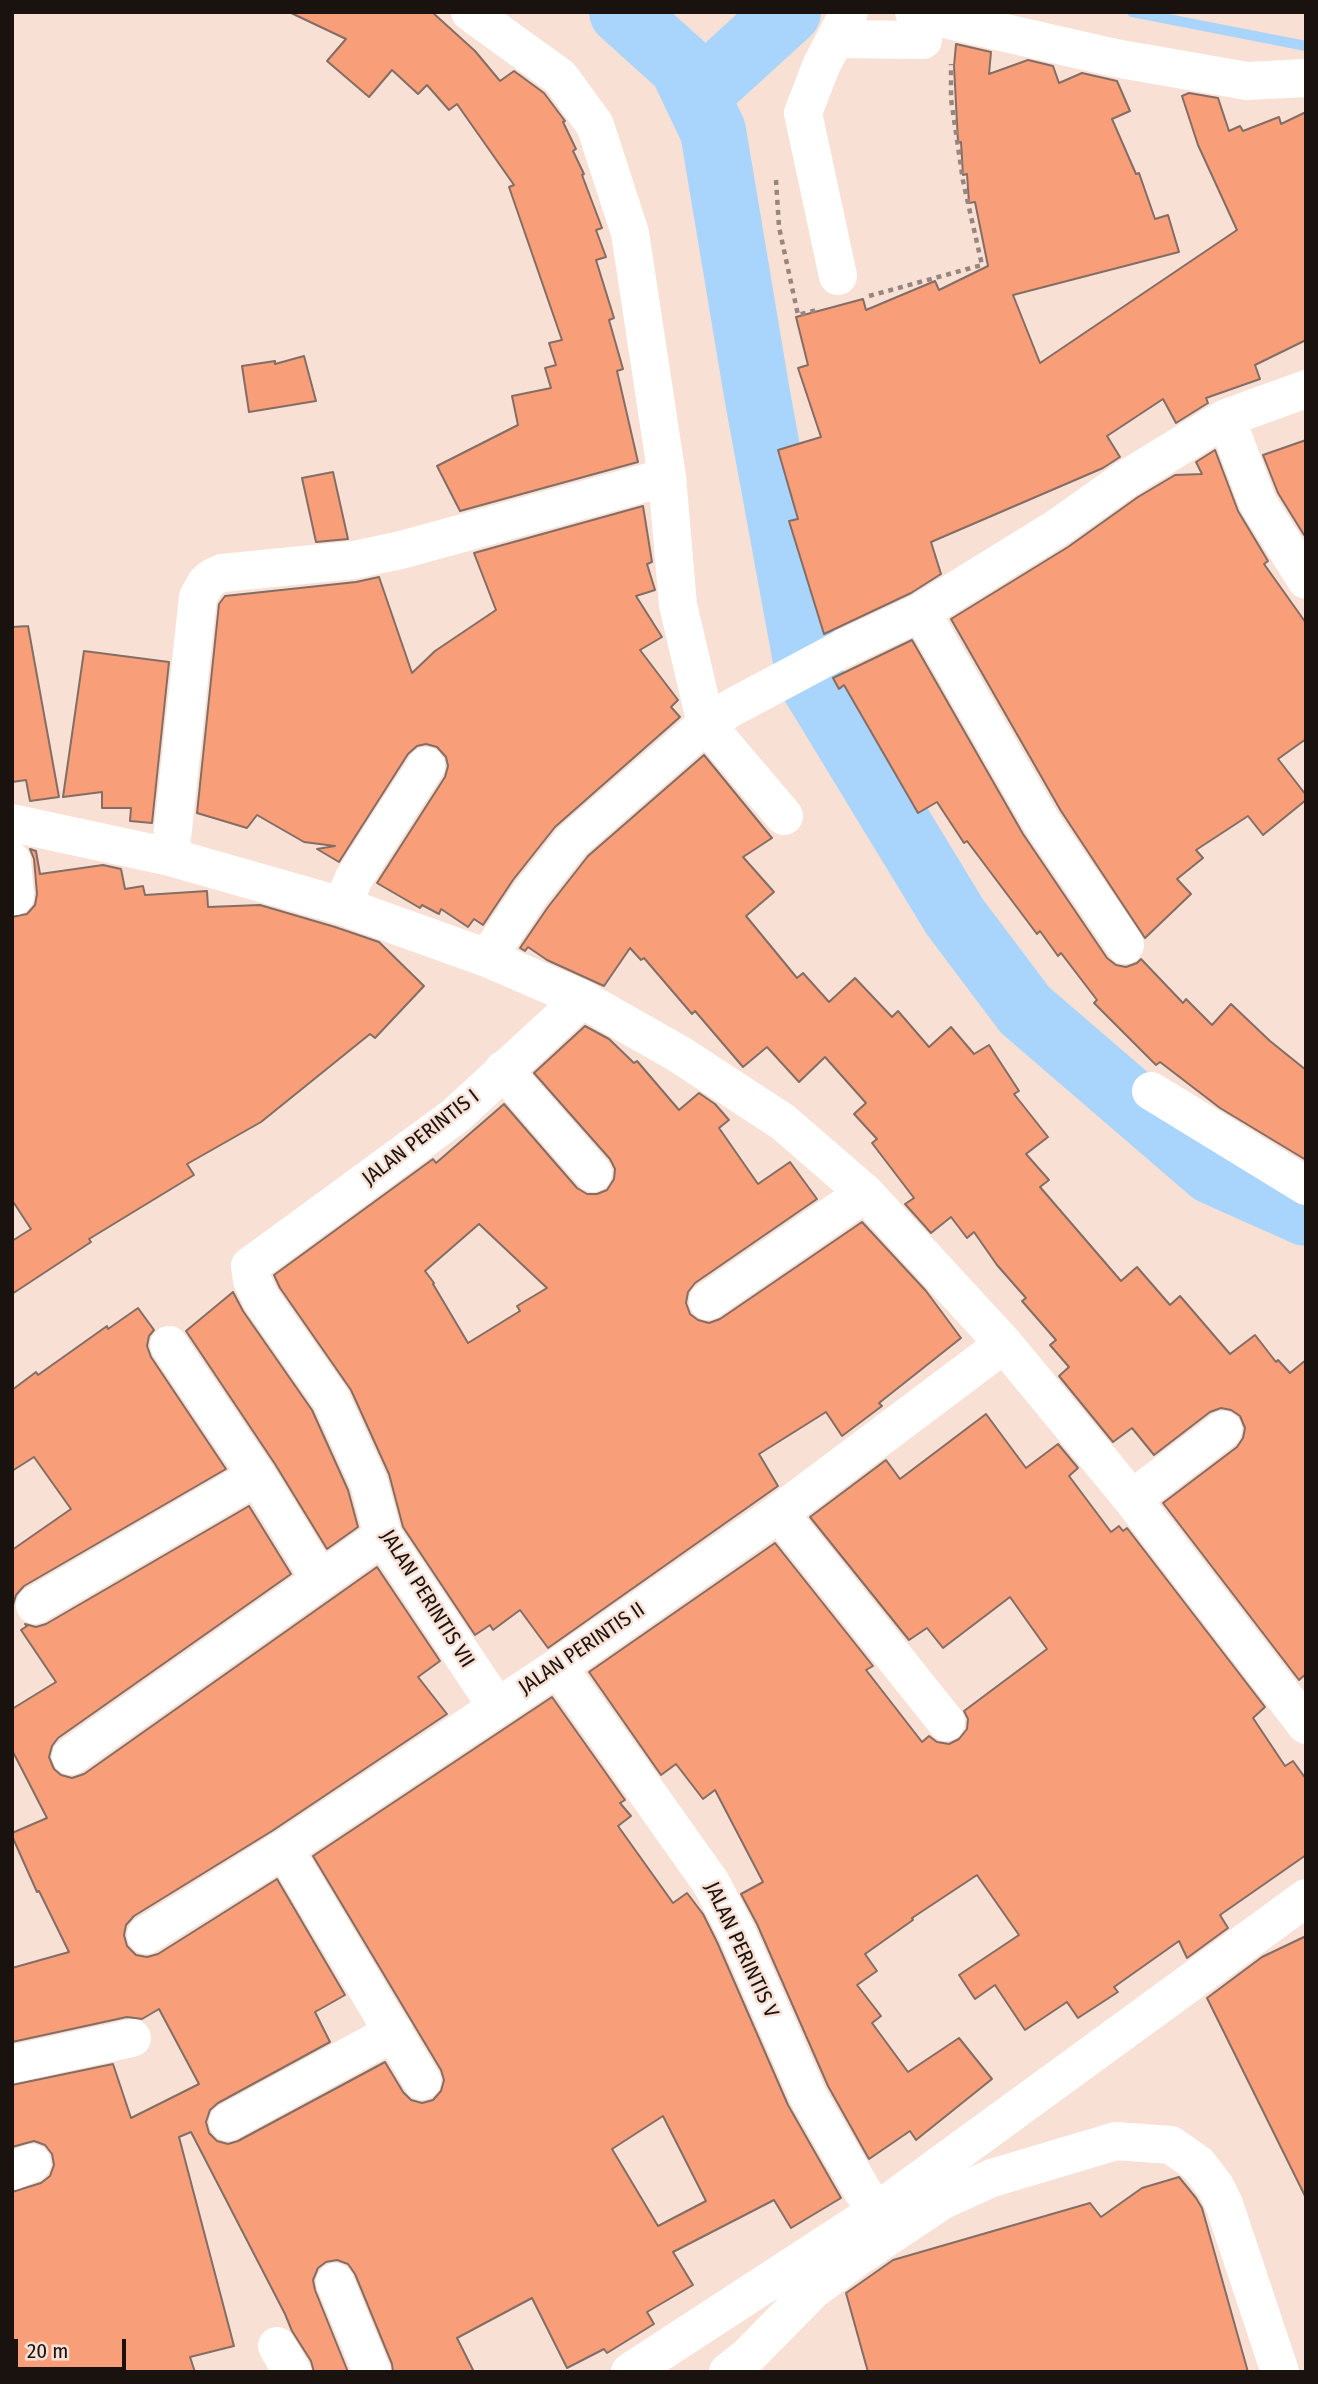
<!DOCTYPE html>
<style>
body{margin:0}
#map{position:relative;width:1318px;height:2384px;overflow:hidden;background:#f9e0d5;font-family:"Fira Sans Condensed",sans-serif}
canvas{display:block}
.frame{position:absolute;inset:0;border:14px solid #1a120e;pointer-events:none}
.scale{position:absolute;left:14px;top:2339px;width:112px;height:32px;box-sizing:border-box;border:4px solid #1a120e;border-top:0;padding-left:9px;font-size:21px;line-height:24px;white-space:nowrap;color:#1a120e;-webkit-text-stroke:5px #f9e0d5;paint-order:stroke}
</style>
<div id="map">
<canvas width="1318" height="2384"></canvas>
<div class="frame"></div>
<div class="scale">20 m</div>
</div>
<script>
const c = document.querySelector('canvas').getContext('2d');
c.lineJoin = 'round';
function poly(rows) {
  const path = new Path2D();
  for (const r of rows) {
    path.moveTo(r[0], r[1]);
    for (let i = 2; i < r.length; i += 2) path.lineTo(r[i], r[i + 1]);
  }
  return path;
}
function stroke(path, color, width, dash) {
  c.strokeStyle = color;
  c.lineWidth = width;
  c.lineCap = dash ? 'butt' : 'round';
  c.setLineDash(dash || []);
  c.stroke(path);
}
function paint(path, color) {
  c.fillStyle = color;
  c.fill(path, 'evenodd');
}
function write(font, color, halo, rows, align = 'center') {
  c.font = font + ' "Fira Sans Condensed",sans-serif';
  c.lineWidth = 5;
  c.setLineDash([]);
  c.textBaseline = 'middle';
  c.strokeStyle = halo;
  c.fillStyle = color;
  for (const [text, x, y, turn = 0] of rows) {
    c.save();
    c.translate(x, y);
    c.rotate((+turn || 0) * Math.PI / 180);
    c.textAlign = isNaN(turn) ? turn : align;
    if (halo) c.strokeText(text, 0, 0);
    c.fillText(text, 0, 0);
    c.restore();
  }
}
const stream = poly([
 [1132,12,1306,46]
]);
const river = poly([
 [622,12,682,66,713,131,757,394,809,677,955,917,1025,1010,1212,1171,1306,1213],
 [696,96,788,12]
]);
const building = poly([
 [289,12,432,12,475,51,500,81,514,71,544,93,565,121,563,122,576,149,573,151,584,174,582,175,602,228,596,230,606,257,596,260,614,318,609,320,623,369,617,371,638,462,460,511,437,466,518,425,512,396,551,388,545,368,556,365,549,343,562,340,509,187,514,185,457,104,449,110,427,85,418,94,392,70,369,97,327,61,346,39,289,12],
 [956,44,991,52,989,74,1028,60,1053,66,1059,83,1082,73,1117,81,1130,111,1112,119,1136,174,1139,173,1155,219,1168,215,1179,252,1013,295,1040,363,1237,230,1198,145,1182,96,1189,93,1218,98,1229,131,1240,126,1243,131,1279,117,1281,124,1306,112,1306,340,1255,365,1260,379,1206,398,1208,403,1176,423,1163,399,1107,436,1120,457,1103,468,931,542,941,574,911,593,824,634,789,521,798,519,778,450,821,437,798,368,808,365,796,317,863,299,866,310,935,281,939,290,988,266,975,202,969,203,967,174,963,175,961,142,958,142,954,66,956,44],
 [304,356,316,401,249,412,242,366,275,361,275,364,304,356],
 [1306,440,1306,535,1304,535,1278,493,1263,455,1306,440],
 [1215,450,1238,511,1268,561,1264,564,1306,623,1306,739,1278,759,1306,795,1306,800,1263,835,1248,816,1196,850,1203,858,1177,879,1191,894,1145,938,1061,811,951,619,1068,547,1138,497,1175,475,1202,474,1196,462,1215,450],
 [333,472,348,539,316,542,302,478,333,472],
 [643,506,652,562,647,564,655,590,636,596,662,637,640,650,678,700,671,707,680,717,555,827,513,880,483,925,474,919,468,927,441,909,439,914,422,905,420,908,377,883,445,777,448,766,446,757,437,747,426,744,417,746,408,754,339,862,317,849,335,846,304,842,257,815,247,828,197,813,219,604,225,596,356,582,379,577,412,673,435,651,496,610,474,553,643,506],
 [28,626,59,797,30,801,26,780,12,782,12,627,28,626],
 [912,640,1023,834,1107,958,1116,965,1126,967,1137,963,1141,959,1183,1003,1186,999,1212,1025,1231,1004,1270,1041,1306,1070,1306,1160,1220,1108,1160,1062,1156,1065,1094,1003,1097,1000,1061,953,1058,956,1040,931,1037,934,967,841,964,843,937,802,918,813,844,685,839,689,833,678,912,640],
 [84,651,169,662,152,823,130,821,131,808,102,808,102,792,63,797,84,651],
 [704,755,772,838,743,857,774,892,746,916,797,978,803,973,829,1002,855,978,892,1017,898,1011,929,1047,951,1027,974,1054,989,1045,1019,1091,1014,1094,1048,1137,1026,1154,1049,1180,1040,1187,1121,1281,1137,1267,1170,1305,1180,1296,1230,1354,1255,1335,1276,1362,1278,1360,1290,1373,1306,1360,1306,1674,1299,1680,1163,1503,1237,1447,1243,1438,1245,1428,1240,1416,1231,1410,1221,1408,1210,1412,1154,1455,1132,1428,1113,1442,1059,1376,1069,1367,1050,1345,1056,1340,1022,1301,1026,1298,997,1265,974,1232,967,1238,951,1217,931,1233,905,1204,914,1198,872,1143,877,1139,854,1114,866,1103,825,1057,799,1082,767,1047,743,1067,695,1011,692,1014,644,958,641,960,630,948,604,986,547,960,528,947,525,951,520,948,548,907,588,856,704,755],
 [30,849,36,851,40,874,103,865,121,869,125,889,143,886,145,895,207,891,208,907,260,905,335,927,379,942,424,986,375,1038,370,1034,261,1122,187,1164,194,1175,89,1239,91,1242,12,1294,12,1241,31,1229,12,1200,12,917,27,914,35,905,37,894,34,859,30,849],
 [585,1026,609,1039,634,1063,637,1061,679,1110,699,1093,715,1104,729,1120,719,1128,758,1184,790,1162,817,1199,695,1283,688,1292,686,1303,690,1314,698,1320,709,1323,720,1319,862,1222,926,1291,961,1338,879,1403,882,1406,842,1436,826,1412,759,1454,778,1486,548,1648,520,1610,493,1630,490,1625,475,1635,403,1527,389,1474,351,1390,280,1288,274,1275,433,1159,436,1163,504,1104,577,1188,587,1194,597,1194,607,1190,614,1179,615,1169,610,1159,534,1073,585,1026],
 [479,1224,547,1288,517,1306,520,1311,468,1343,433,1284,434,1283,425,1271,479,1224],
 [233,1292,243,1311,312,1410,348,1490,358,1527,327,1549,275,1464,186,1331,233,1292],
 [138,1308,154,1330,149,1336,147,1346,151,1357,226,1469,24,1586,16,1595,13,1605,12,1550,71,1509,34,1457,12,1471,12,1390,36,1372,38,1375,107,1326,108,1329,138,1308],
 [986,1414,1026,1468,1058,1444,1078,1468,1069,1476,1111,1532,1119,1526,1123,1531,1127,1528,1265,1707,1253,1718,1285,1766,1293,1761,1306,1779,1306,1855,1220,1915,1228,1928,1187,1958,1179,1941,1114,1987,1118,1992,1078,2018,1067,2002,1025,2030,995,1985,975,1999,959,1975,1019,1935,977,1875,912,1918,913,1920,865,1954,877,1971,857,1985,881,2016,872,2023,908,2072,959,2038,992,2079,916,2140,910,2131,869,2159,828,2086,757,1924,741,1894,763,1882,715,1790,703,1799,676,1764,661,1775,589,1672,775,1543,873,1666,866,1670,922,1742,929,1736,937,1742,949,1744,959,1739,967,1729,968,1719,964,1711,1047,1649,1010,1597,943,1648,927,1628,909,1640,810,1517,886,1460,900,1479,986,1414],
 [249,1506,291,1574,58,1738,52,1746,49,1757,54,1769,61,1775,72,1778,84,1774,377,1567,440,1661,418,1677,447,1714,272,1831,134,1916,126,1925,124,1935,127,1946,136,1955,147,1957,158,1954,277,1879,345,1995,315,2012,330,2042,218,2103,210,2110,206,2122,209,2133,217,2141,228,2144,238,2141,385,2062,403,2092,411,2100,422,2103,433,2100,441,2091,444,2080,441,2070,313,1856,552,1697,625,1800,620,1803,631,1816,618,1826,673,1903,687,1893,703,1914,717,1942,788,2105,841,2198,791,2228,774,2200,673,2252,693,2285,647,2312,654,2324,607,2353,604,2349,567,2368,532,2298,457,2338,474,2372,393,2372,392,2364,355,2274,348,2264,337,2260,326,2262,318,2268,313,2280,315,2290,348,2372,314,2372,311,2361,292,2331,285,2314,191,2132,179,2137,234,2346,190,2357,195,2372,12,2372,12,2192,41,2183,50,2176,54,2165,52,2154,45,2145,34,2141,12,2147,12,2085,113,2064,131,2118,199,2084,159,2009,142,2019,127,2017,12,2042,12,1968,69,1952,39,1891,37,1892,12,1836,12,1833,47,1818,12,1750,12,1709,56,1682,21,1630,27,1626,25,1624,36,1627,46,1624,249,1506],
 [663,2116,706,2201,658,2226,612,2149,663,2116],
 [1306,1936,1306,2198,1207,1998,1262,1957,1306,1936],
 [1179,2177,1196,2198,1202,2208,1248,2372,868,2372,846,2293,893,2260,1090,2203,1101,2217,1142,2188,1179,2177]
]);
const path = poly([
 [776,180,779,227,798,315,820,309],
 [869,296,982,265,963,181,951,99,951,64]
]);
const minor = poly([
 [470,12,560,77,595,125,630,233,667,477,678,605,706,724,784,816],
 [914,12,1115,58,1247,81,1306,78],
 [836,39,923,40],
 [838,276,803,113,821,66,849,12],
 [1226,418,1258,503,1306,580],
 [921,612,1042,823,1125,945],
 [12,823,170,857,342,906,487,958,582,999,679,1054,783,1122,865,1193,1004,1344,1132,1499,1306,1725],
 [170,857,198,597,206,583,213,577,222,573,354,560,401,550,667,477],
 [12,861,15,896],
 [342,906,354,878,426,766],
 [487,958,530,894,572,841,706,724,733,707,842,649,921,612,1057,528,1126,479,1226,418,1306,389],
 [503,1070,593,1173],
 [1151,1091,1306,1186],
 [708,1301,865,1193],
 [169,1345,257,1476,320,1579],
 [1132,1499,1223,1430],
 [779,1513,946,1722],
 [35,1605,257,1476],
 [558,1667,711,1883,737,1933,808,2096,862,2190,877,2211],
 [497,1707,383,1536,369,1483,331,1399,261,1299,252,1280,250,1266,455,1116,582,999],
 [71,1756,383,1536],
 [284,1849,422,2081],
 [146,1935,284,1849,558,1667,779,1513,1004,1344],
 [12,2064,132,2038],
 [228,2122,394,2032],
 [12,2171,32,2163],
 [335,2282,372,2372],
 [277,2346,292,2372],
 [630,2372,877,2211,1306,1898],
 [728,2372,748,2356,813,2290,859,2256,943,2200,992,2178,1116,2141,1171,2145,1198,2164,1215,2186,1224,2204,1280,2372]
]);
const streetNames = [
 ["JALAN PERINTIS I",421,1138,-38],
 ["JALAN PERINTIS VII",427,1599,58],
 ["JALAN PERINTIS II",582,1649,-34],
 ["JALAN PERINTIS V",741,1950,65]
];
stroke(stream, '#a9d4fc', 10);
stroke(river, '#a9d4fc', 66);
paint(building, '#f89e78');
stroke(building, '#846d64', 2);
stroke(path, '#98867e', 4.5, [5, 5]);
stroke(minor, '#fff', 38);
write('21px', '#1a120e', '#f9e0d5', streetNames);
</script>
